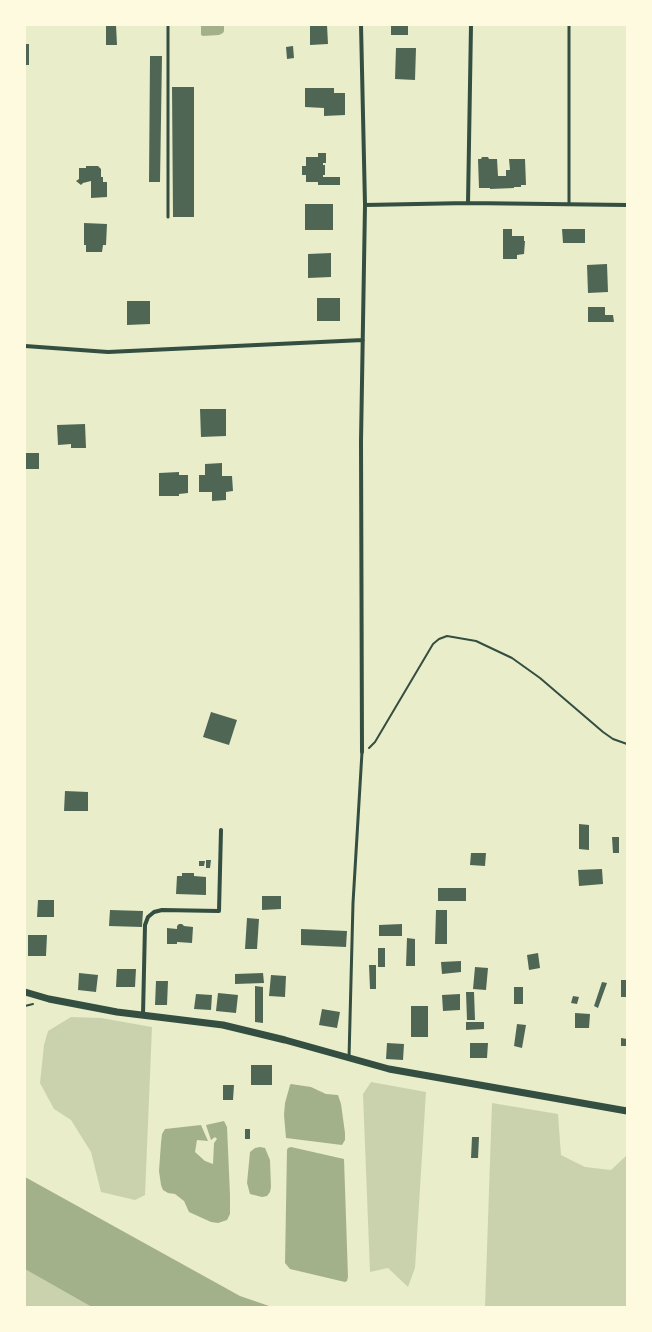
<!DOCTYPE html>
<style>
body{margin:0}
#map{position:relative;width:652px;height:1332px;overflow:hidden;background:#e9edc9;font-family:Montserrat,sans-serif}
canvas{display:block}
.frame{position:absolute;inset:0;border:26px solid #fefae0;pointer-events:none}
</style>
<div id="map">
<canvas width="652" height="1332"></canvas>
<div class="frame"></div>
</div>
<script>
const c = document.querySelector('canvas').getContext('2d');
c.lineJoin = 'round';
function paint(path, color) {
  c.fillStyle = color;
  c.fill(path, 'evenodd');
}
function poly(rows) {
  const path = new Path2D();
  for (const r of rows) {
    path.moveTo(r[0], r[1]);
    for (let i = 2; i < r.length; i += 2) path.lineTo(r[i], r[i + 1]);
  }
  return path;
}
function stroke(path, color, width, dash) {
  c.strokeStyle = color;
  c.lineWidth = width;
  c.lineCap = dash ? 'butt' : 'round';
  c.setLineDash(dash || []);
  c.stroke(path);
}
const green = poly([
 [71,1017,101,1018,152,1027,145,1195,135,1200,101,1192,91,1152,71,1120,54,1109,40,1083,44,1045,48,1031],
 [371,1082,426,1092,415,1268,408,1287,388,1268,370,1272,363,1094],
 [492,1103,558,1114,561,1155,585,1167,611,1170,627,1155,627,1307,485,1307],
 [25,1242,136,1307,25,1307]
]);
const water = poly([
 [201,25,224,25,224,31,223,33,219,35,203,36,201,35],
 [291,1084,311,1087,326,1094,338,1095,341,1104,345,1133,345,1140,342,1145,286,1138,284,1115,285,1103,290,1085],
 [224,1121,227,1127,230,1195,230,1214,227,1220,218,1223,211,1222,189,1212,184,1201,175,1194,168,1193,163,1190,161,1185,159,1171,161,1143,162,1134,165,1129,201,1125,208,1141,197,1140,195,1152,205,1161,213,1164,214,1143,217,1139,215,1137,211,1140,206,1125],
 [260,1147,265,1148,270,1160,271,1187,270,1192,267,1196,262,1197,250,1194,247,1183,250,1152,255,1148],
 [291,1147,344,1159,348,1277,347,1281,345,1282,290,1269,285,1263,287,1150,288,1148],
 [25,1177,240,1296,272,1307,92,1307,25,1269]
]);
const building = poly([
 [106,25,116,25,117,45,106,45],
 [310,25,327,25,328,44,310,45],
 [391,25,408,25,408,35,391,35],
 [25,44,29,44,29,65,25,65],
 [293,46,294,58,287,59,286,47],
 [396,48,416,48,415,80,395,79],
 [150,56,162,56,160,182,149,182],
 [172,87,194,87,194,217,173,217],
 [305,88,334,88,334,93,345,93,345,115,324,116,324,108,305,107],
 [318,153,326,153,326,163,323,163,323,165,325,165,325,175,323,175,323,177,340,177,340,185,318,185,318,182,306,182,306,175,302,175,302,166,306,166,306,157,318,157],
 [482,157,488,157,489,159,497,159,498,176,506,176,506,170,510,170,509,159,525,159,526,185,521,185,521,187,514,187,514,188,490,189,490,188,479,188,478,159,481,159],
 [86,166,98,166,101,169,101,177,103,177,103,182,107,182,107,197,91,198,91,181,83,183,81,185,76,181,79,179,79,168,86,168],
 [305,204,333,204,333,230,305,230],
 [84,223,107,224,106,245,103,245,102,252,86,252,86,245,84,245],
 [503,229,512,229,512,236,524,236,524,241,525,241,524,254,517,255,517,259,503,259],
 [562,229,585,229,585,243,563,243],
 [331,253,331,277,308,278,308,254],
 [607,264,608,292,588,293,587,265],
 [317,298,340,298,340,321,317,321],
 [127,301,150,301,150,324,127,325],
 [588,307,605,307,605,315,613,315,614,322,588,322],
 [200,409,226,409,226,436,201,437],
 [85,424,86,448,71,448,71,444,58,445,57,425],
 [25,453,39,453,39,469,25,469],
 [222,463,222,476,232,476,233,491,226,492,226,500,212,501,212,492,199,492,199,475,205,475,205,464],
 [179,472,179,475,188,475,188,493,179,494,179,496,159,496,159,473],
 [211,712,237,720,229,745,203,737],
 [65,791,88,792,88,811,64,811],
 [579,824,589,825,589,850,579,849],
 [612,837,619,837,619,853,613,853],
 [471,853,486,853,485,866,470,865],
 [206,860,211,860,210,868,206,868],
 [199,861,205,861,204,866,199,866],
 [602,869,603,884,579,886,578,870],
 [182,873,194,873,194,876,206,877,206,895,176,894,177,876,182,876],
 [438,888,466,888,466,901,438,901],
 [262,896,281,896,281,909,262,910],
 [38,900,54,900,54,917,37,917],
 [110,910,143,911,142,927,109,926],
 [436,910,447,910,447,944,435,944],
 [247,918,259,919,257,949,245,949],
 [179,924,182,924,184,926,193,927,192,943,177,942,177,944,167,944,167,928,177,929,177,926],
 [402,924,402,936,379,936,379,925],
 [301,929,347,931,346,947,301,945],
 [28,935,47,935,46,956,28,956],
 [407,938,415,939,415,966,406,966],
 [378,948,385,948,385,967,378,967],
 [538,953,540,968,529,970,527,955],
 [461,961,461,972,442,974,441,962],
 [369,965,376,965,376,989,370,989],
 [475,967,488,968,486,990,473,989],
 [117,969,136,969,135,987,116,987],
 [79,973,98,975,96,992,78,990],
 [263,973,264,983,235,984,235,974],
 [271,975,286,976,285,997,269,996],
 [621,980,627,980,627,997,621,997],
 [156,981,168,981,167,1005,155,1005],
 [602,982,607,983,598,1008,594,1006],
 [255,986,263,987,263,1023,255,1022],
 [514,987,523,987,523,1004,514,1004],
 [466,992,474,992,475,1020,467,1020],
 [218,993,238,995,236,1013,216,1011],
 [196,994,212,995,211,1010,194,1009],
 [460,994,460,1010,443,1011,442,995],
 [573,996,579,997,577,1004,571,1003],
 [411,1006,428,1006,428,1037,411,1037],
 [322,1009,340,1012,337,1028,319,1025],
 [575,1013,590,1014,589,1028,575,1028],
 [466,1022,484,1022,484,1029,466,1030],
 [517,1024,526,1025,522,1048,514,1046],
 [621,1038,627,1039,627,1046,621,1046],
 [387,1043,404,1044,403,1060,386,1059],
 [470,1043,488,1043,487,1058,470,1058],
 [251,1065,272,1065,272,1085,251,1085],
 [223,1085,234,1085,233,1100,223,1100],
 [245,1129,250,1129,250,1139,245,1139],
 [472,1137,479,1137,478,1158,471,1158]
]);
const path = poly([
 [369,748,375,742,433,644,439,639,447,636,476,641,512,658,540,678,603,732,613,739,627,744],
 [25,1006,33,1004]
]);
const service = poly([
 [569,25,569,204],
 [168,217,168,25],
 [349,1058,353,903,362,752]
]);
const minor = poly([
 [361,25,365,205,361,441,362,752],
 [468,203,471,25],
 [365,205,468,203,627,205],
 [25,346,108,352,363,340],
 [143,1015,145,925,148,917,154,912,162,910,219,911,221,830]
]);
const tertiary = poly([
 [25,992,49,999,117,1012,223,1025,285,1040,389,1069,627,1111]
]);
paint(green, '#cad2ad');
paint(water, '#a3b18a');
paint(building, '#4f6655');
stroke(path, '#344e41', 2);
stroke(service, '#344e41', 3);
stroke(minor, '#344e41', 4);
stroke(tertiary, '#344e41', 7);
</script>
